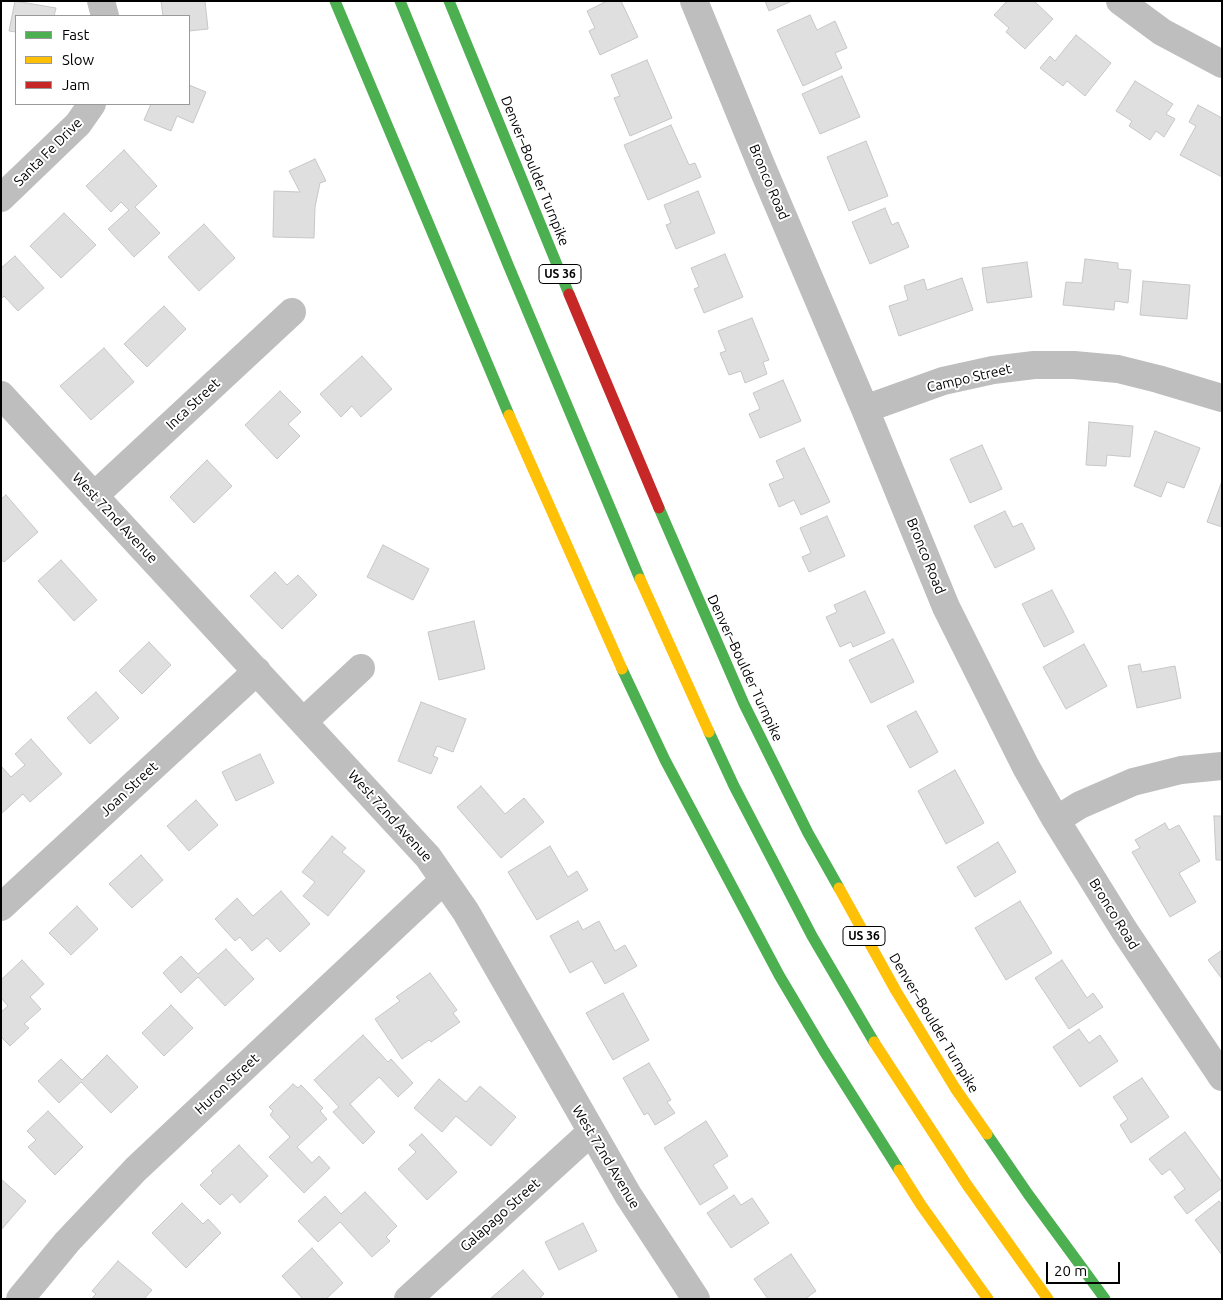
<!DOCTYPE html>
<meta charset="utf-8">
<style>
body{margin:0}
#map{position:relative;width:1223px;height:1300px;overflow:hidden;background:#fff;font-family:Ubuntu,sans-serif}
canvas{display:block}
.frame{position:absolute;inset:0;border:2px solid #000;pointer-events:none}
.legend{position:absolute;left:15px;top:15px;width:175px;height:90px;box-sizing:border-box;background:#fff;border:1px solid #999;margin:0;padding:6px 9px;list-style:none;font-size:15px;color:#000}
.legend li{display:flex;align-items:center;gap:10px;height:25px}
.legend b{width:25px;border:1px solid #999}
.scale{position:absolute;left:1046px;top:1262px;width:74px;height:22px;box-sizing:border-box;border:2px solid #000;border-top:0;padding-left:6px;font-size:15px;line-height:18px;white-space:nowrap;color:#000;-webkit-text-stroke:4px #fff;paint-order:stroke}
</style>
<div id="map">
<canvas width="1223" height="1300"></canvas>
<div class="frame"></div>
<ul class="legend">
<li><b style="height:6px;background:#4caf50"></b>Fast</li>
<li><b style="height:6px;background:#ffc107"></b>Slow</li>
<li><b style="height:6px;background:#c62828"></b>Jam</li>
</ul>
<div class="scale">20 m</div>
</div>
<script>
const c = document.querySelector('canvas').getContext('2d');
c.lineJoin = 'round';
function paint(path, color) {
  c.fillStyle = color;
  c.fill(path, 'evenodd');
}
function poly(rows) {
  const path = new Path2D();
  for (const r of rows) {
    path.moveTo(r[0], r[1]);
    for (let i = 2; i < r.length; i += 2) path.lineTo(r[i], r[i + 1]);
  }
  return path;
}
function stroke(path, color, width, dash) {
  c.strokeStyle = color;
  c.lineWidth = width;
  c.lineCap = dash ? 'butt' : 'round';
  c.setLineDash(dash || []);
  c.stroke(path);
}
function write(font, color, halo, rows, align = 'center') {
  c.font = font + ' Ubuntu,sans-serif';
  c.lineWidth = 4;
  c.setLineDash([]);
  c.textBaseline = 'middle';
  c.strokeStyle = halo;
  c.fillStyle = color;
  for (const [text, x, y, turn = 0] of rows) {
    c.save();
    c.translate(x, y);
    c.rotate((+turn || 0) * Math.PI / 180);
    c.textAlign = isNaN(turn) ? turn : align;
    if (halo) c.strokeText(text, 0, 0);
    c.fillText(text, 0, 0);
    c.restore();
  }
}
const building = poly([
 [15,1,56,8,54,16,16,16,16,32,9,31,15,1],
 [161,1,205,1,208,29,189,31,189,16,163,16,161,1],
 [607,1,621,1,638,37,600,55,589,31,595,28,587,11,607,1],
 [765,1,792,1,769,11,765,1],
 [1007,1,1034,1,1053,19,1025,49,1006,32,1009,28,994,15,1007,1],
 [810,15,817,30,835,21,847,48,835,53,842,68,803,86,777,30,810,15],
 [1076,35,1111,63,1085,96,1067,81,1063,86,1040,68,1050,56,1055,61,1076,35],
 [647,60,672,118,630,136,614,98,620,96,611,75,647,60],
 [842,76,860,117,820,134,802,94,842,76],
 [1135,81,1173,104,1166,114,1175,119,1164,137,1156,131,1150,140,1129,126,1132,121,1116,111,1135,81],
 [189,85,206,92,193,123,177,116,171,131,144,120,151,104,189,104,189,85],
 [1198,105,1222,118,1222,177,1180,155,1196,126,1189,122,1198,105],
 [671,125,689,165,695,163,701,177,648,200,624,145,671,125],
 [866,141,888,196,849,211,827,157,866,141],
 [124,150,157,186,135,207,160,233,134,257,108,229,129,210,121,202,111,212,86,186,124,150],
 [315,159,326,181,320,183,315,207,314,238,273,237,274,191,300,192,289,171,315,159],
 [698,191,715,233,676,249,666,225,671,223,664,205,698,191],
 [885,208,892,225,898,222,909,247,870,264,852,222,885,208],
 [64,213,96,245,61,278,30,246,64,213],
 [204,224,235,258,199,291,168,257,204,224],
 [725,254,743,297,704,313,694,289,699,287,691,268,725,254],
 [15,256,44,288,18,311,4,296,1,299,1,268,15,256],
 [1085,259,1118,263,1118,269,1131,270,1128,303,1115,301,1114,310,1063,305,1066,282,1082,283,1085,259],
 [1027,262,1032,297,987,303,982,268,1027,262],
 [962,278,973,310,899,336,889,306,908,300,904,286,924,279,927,290,962,278],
 [1143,281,1190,285,1187,319,1140,315,1143,281],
 [164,306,186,329,147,367,124,344,164,306],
 [752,318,769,360,763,362,767,374,745,383,741,371,729,375,720,353,726,351,718,331,752,318],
 [104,348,134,382,91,420,60,386,104,348],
 [362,356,392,389,361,417,352,406,341,417,320,394,362,356],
 [783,380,801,421,760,438,749,414,760,409,753,393,783,380],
 [280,391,301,412,288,424,300,436,277,459,245,425,280,391],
 [1089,422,1133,426,1130,457,1107,455,1106,466,1086,465,1089,422],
 [1155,431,1200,448,1184,488,1167,482,1161,497,1134,486,1155,431],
 [982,445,1002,489,970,503,950,459,982,445],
 [804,448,830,502,801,515,794,500,779,507,769,484,784,478,776,461,804,448],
 [207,460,232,486,194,523,170,497,207,460],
 [1222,481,1222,527,1207,522,1222,481],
 [6,495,38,532,4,562,1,560,1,499,6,495],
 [1005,511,1013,527,1022,523,1035,549,995,568,974,526,1005,511],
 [827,516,845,556,809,572,802,557,811,553,800,528,827,516],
 [383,545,429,569,413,600,367,577,383,545],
 [61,560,97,600,74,621,38,581,61,560],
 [275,572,287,585,298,575,317,595,282,629,250,596,275,572],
 [1052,590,1074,632,1044,647,1022,604,1052,590],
 [865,591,885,633,853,647,851,642,840,647,826,617,837,612,834,605,865,591],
 [474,621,485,669,439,680,428,632,474,621],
 [893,639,914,682,871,703,849,660,893,639],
 [149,642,171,665,142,694,119,671,149,642],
 [1084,644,1107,686,1066,709,1043,667,1084,644],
 [1140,664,1142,672,1175,666,1181,698,1137,708,1128,666,1140,664],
 [96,692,119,718,90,744,67,718,96,692],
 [421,702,466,719,453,752,437,746,433,756,438,758,431,774,398,761,421,702],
 [916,711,938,752,910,768,887,726,916,711],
 [31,739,62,774,30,802,23,794,1,814,1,768,2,767,11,777,25,765,15,754,31,739],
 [260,754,274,783,236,801,222,772,260,754],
 [955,770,984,823,946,844,918,791,955,770],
 [481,786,505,814,524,798,544,822,501,858,457,807,481,786],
 [196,800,218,825,189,851,167,826,196,800],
 [1214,816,1222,816,1222,860,1216,860,1214,816],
 [1165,823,1169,830,1179,825,1200,861,1179,873,1196,902,1170,917,1132,852,1140,848,1135,840,1165,823],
 [332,836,346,848,342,852,365,871,328,916,303,896,315,882,302,872,332,836],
 [998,842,1016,872,975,897,957,867,998,842],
 [550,846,568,877,577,871,588,890,537,920,508,872,550,846],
 [141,855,163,880,132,908,109,884,141,855],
 [281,891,310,924,280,952,267,938,252,951,240,937,235,941,215,919,237,898,253,916,281,891],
 [1020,901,1052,953,1006,980,975,928,1020,901],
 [77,906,98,929,71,955,49,933,77,906],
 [578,921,583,930,599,921,615,951,625,945,637,966,605,984,592,961,570,973,550,936,578,921],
 [226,949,254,979,225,1006,198,977,181,993,163,973,181,956,198,974,226,949],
 [1222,950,1222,979,1208,960,1222,950],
 [22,960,44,984,30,997,41,1009,24,1024,29,1028,10,1046,1,1037,1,1012,8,1006,1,998,1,980,22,960],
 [1062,960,1087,998,1093,993,1103,1007,1069,1029,1035,978,1062,960],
 [430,973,457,1010,453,1013,460,1022,431,1042,429,1040,402,1059,375,1019,400,1001,396,997,430,973],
 [623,993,649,1040,613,1060,586,1013,623,993],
 [171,1005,193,1028,164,1056,142,1033,171,1005],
 [1079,1029,1089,1043,1100,1035,1118,1061,1080,1087,1053,1047,1079,1029],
 [363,1035,388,1062,391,1059,413,1083,398,1097,379,1077,350,1104,375,1132,363,1144,333,1112,339,1107,314,1080,363,1035],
 [107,1055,138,1087,111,1113,81,1082,59,1103,38,1081,61,1059,82,1080,107,1055],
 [649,1063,671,1100,667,1102,675,1113,655,1125,648,1113,644,1115,623,1078,649,1063],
 [1142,1078,1169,1117,1131,1143,1120,1125,1128,1119,1113,1097,1142,1078],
 [439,1079,466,1102,480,1086,516,1117,491,1146,456,1116,442,1132,414,1108,439,1079],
 [293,1084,298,1088,301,1085,323,1108,320,1111,327,1119,297,1147,312,1163,319,1156,330,1168,304,1193,269,1157,290,1137,270,1115,273,1111,269,1107,293,1084],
 [48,1111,83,1147,55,1175,28,1147,36,1140,27,1131,48,1111],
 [706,1121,728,1156,713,1165,728,1188,700,1205,664,1148,706,1121],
 [1185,1132,1222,1182,1222,1188,1187,1214,1174,1197,1185,1189,1170,1169,1162,1175,1149,1159,1185,1132],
 [422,1134,457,1172,427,1200,398,1169,416,1152,409,1145,422,1134],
 [239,1145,268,1176,240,1203,232,1194,220,1205,200,1185,213,1173,211,1171,239,1145],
 [2,1180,26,1201,1,1230,1,1180,2,1180],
 [365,1192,397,1226,386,1237,390,1241,372,1257,340,1222,318,1242,298,1221,325,1196,341,1214,365,1192],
 [734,1195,741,1205,752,1198,769,1223,731,1248,707,1213,734,1195],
 [1219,1201,1222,1204,1222,1255,1195,1220,1219,1201],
 [182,1203,203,1224,208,1219,221,1233,186,1268,152,1233,182,1203],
 [583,1223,597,1251,559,1270,545,1242,583,1223],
 [312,1248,343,1283,326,1299,303,1299,282,1276,312,1248],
 [791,1254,816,1291,805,1299,768,1299,754,1279,791,1254],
 [118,1261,152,1290,144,1299,91,1299,96,1294,92,1291,118,1261],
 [523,1270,544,1294,539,1299,490,1299,523,1270]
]);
const street = poly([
 [101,1,105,16],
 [694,1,762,167,865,409,946,607,1026,767,1056,820,1124,930,1222,1077],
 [1120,1,1162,32,1222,64],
 [1,198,78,124,92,104],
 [1,395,428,857,466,912,628,1195,696,1299],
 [865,409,943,381,993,370,1034,365,1074,365,1118,369,1158,379,1222,398],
 [94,496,292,312],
 [304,721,361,668],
 [1056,820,1080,805,1133,782,1181,770,1222,766],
 [1,907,257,671],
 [20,1299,67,1242,136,1169,444,880],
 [408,1299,591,1132]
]);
const fast = poly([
 [335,1,509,415],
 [400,1,509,267,640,579],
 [449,1,569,294],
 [659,508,744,704,808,833,839,888],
 [622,669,665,760,779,975,824,1051,899,1170],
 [709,732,734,786,812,936,874,1042],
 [987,1134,1028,1194,1105,1299]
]);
const slow = poly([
 [509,415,622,669],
 [640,579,709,732],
 [839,888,896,991,955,1088,987,1134],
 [874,1042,967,1185,1048,1299],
 [899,1170,921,1205,988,1299]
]);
const jam = poly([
 [569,294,659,508]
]);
const shields = [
 [560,274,42],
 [864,936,42]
];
const shieldNames = [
 ["US 36",560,274],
 ["US 36",864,936]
];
const streetNames = [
 ["Santa Fe Drive",48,152,-45],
 ["Denver–Boulder Turnpike",535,171,68],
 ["Bronco Road",769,182,67],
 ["Campo Street",969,378,-13],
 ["Inca Street",193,404,-43],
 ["West 72nd Avenue",115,518,47],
 ["Bronco Road",926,556,68],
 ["Denver–Boulder Turnpike",745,668,65],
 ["Joan Street",129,789,-43],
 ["West 72nd Avenue",390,816,48],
 ["Bronco Road",1114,914,58],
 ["Denver–Boulder Turnpike",934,1023,59],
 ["Huron Street",227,1084,-43],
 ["West 72nd Avenue",606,1157,59],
 ["Galapago Street",500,1215,-42]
];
paint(building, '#dfdfdf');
stroke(building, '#c7c7c7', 1);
stroke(street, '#bebebe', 28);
stroke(fast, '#4caf50', 11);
stroke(slow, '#ffc107', 11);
stroke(jam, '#c62828', 11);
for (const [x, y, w] of shields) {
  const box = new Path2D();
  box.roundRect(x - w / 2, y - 9.5, w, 19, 4);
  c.fillStyle = '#fff';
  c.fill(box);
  stroke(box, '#000', 1);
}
write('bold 12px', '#000', null, shieldNames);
write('14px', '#000', '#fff', streetNames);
</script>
